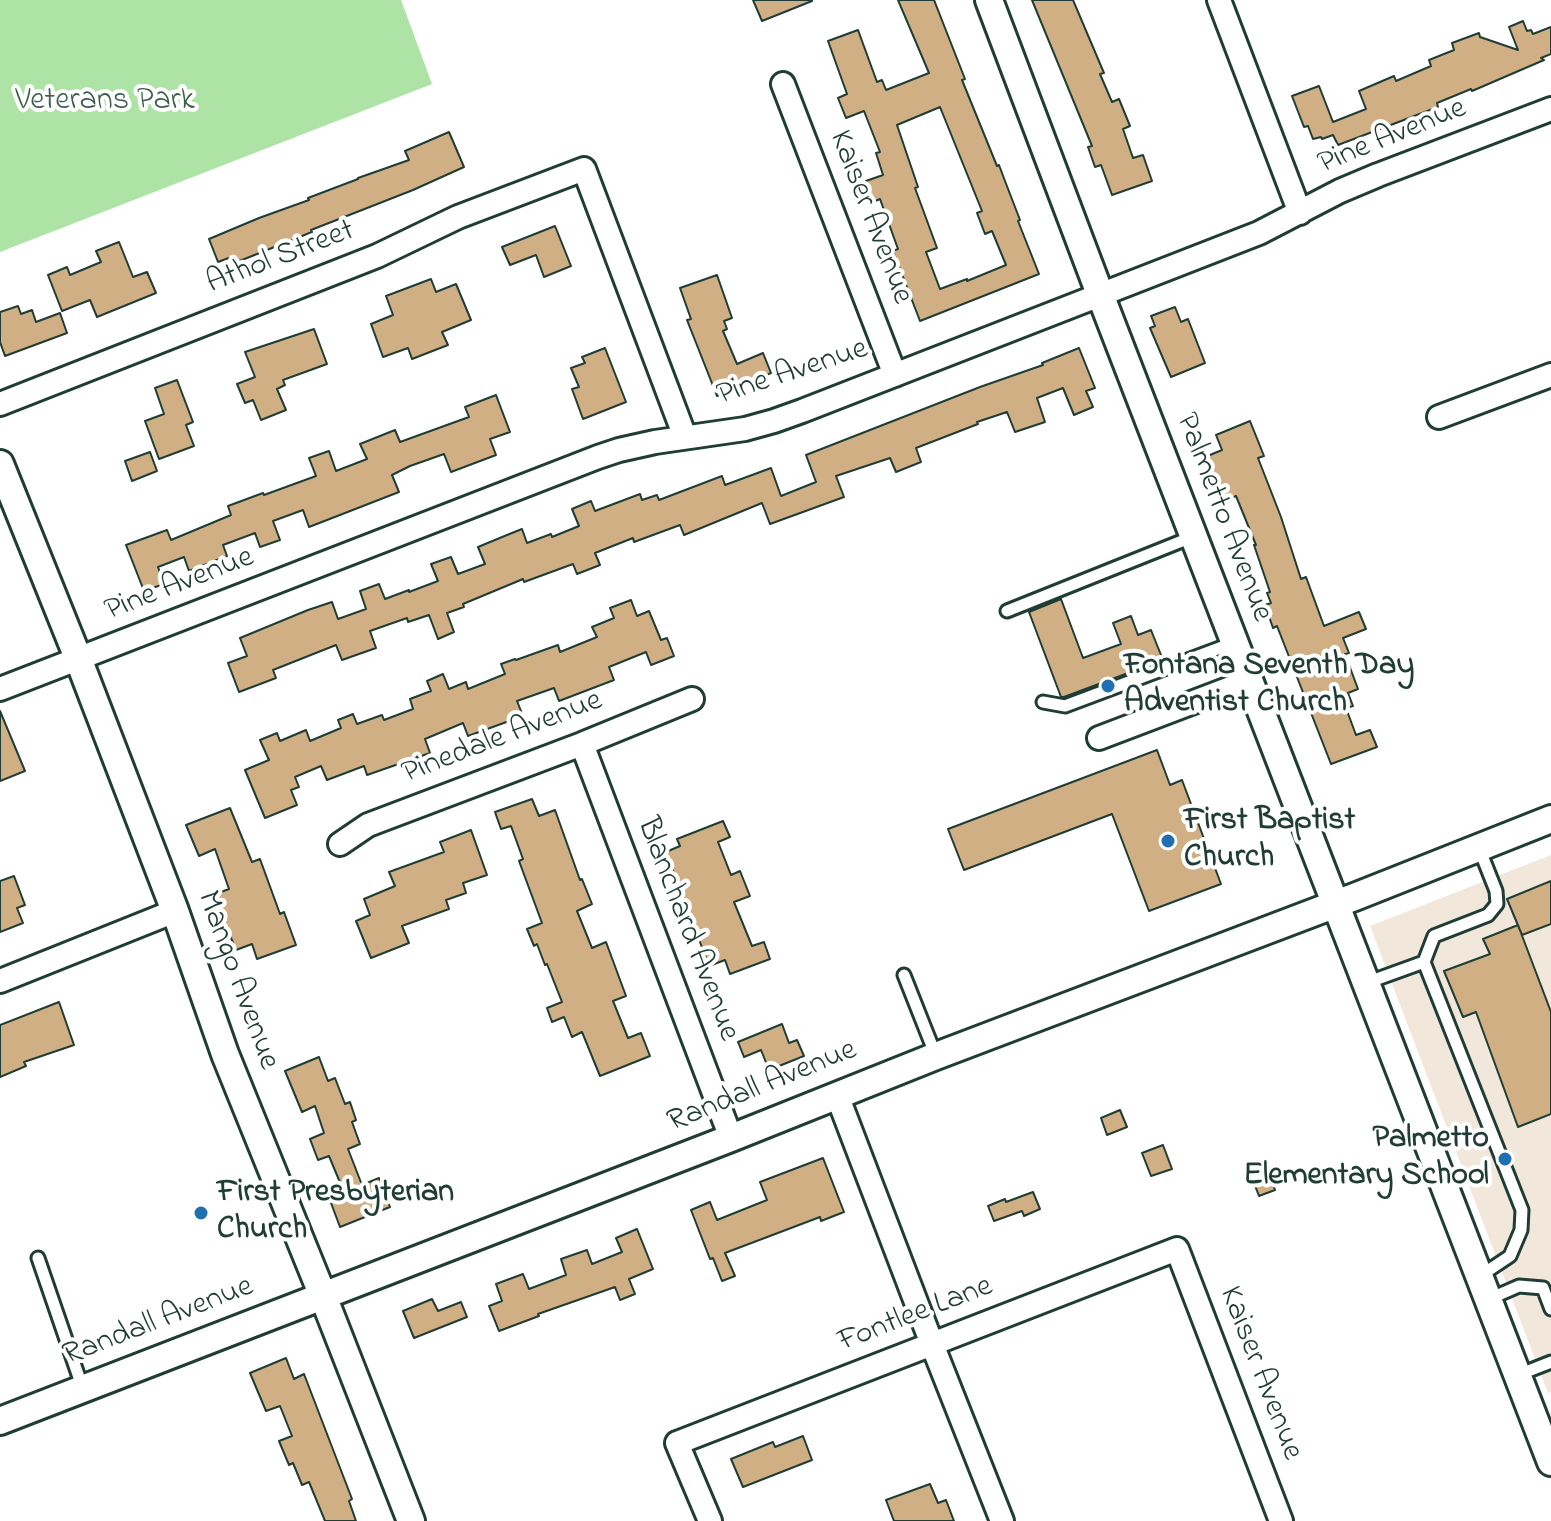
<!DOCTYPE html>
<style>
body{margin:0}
canvas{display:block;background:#fff}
</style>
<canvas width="1551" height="1521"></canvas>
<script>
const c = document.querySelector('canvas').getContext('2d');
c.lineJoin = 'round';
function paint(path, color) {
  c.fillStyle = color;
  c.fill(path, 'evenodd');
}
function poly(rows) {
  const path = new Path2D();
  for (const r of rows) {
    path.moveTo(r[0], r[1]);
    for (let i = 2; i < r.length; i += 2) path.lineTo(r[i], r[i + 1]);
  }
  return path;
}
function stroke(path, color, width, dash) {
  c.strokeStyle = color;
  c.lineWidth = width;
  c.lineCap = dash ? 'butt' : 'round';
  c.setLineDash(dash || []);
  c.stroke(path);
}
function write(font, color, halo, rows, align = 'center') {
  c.font = font + ' "Indie Flower",sans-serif';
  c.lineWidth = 8;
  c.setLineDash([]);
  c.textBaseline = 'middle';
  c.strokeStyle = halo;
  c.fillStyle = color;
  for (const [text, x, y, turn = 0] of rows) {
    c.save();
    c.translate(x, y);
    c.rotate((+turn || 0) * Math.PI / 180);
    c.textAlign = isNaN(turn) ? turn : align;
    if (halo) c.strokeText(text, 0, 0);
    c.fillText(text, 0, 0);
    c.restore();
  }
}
const built = poly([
 [1551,855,1551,1392,1548,1393,1370,926]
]);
const green = poly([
 [0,0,401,0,432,84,0,252]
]);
const building = poly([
 [753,0,812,0,812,1,762,21,753,0],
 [898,0,934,0,965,79,962,80,997,166,999,165,1005,181,1020,220,1018,221,1039,274,920,321,893,251,898,249,880,199,873,202,866,181,883,175,876,153,880,152,864,111,846,118,838,98,847,94,828,41,858,30,877,82,882,80,886,90,929,73,898,0],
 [940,107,982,211,977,213,985,234,992,231,1006,265,967,281,967,279,940,289,926,252,937,248,915,188,918,187,897,125,940,107],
 [1032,0,1073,0,1104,73,1100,74,1112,102,1119,99,1130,126,1123,129,1133,158,1143,155,1152,181,1112,195,1101,165,1095,167,1088,147,1092,146,1032,0],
 [1523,21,1527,31,1531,30,1533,34,1551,27,1551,54,1541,58,1544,60,1472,91,1471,89,1437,103,1438,107,1338,145,1333,135,1322,139,1321,137,1313,139,1308,126,1304,127,1292,96,1319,86,1333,122,1366,109,1359,91,1394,76,1396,81,1431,66,1429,60,1454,50,1452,43,1479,33,1480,37,1518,50,1509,27,1523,21],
 [449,132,464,167,413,190,311,230,312,232,237,262,234,256,218,262,209,239,259,218,309,200,308,198,358,179,358,178,409,160,405,151,449,132],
 [555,226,571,266,544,277,536,255,510,265,502,247,555,226],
 [119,242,133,277,147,272,156,293,97,317,90,300,62,311,48,275,67,267,70,275,101,262,96,251,119,242],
 [717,275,732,318,724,321,727,329,723,331,737,364,763,353,771,373,717,396,687,320,691,319,680,288,717,275],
 [431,279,436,292,456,284,471,320,442,332,448,345,412,359,408,348,383,357,371,324,393,315,386,296,431,279],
 [18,306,21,314,32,310,36,322,60,313,67,333,5,356,0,342,0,312,18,306],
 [1175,307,1181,322,1188,319,1205,363,1171,377,1150,328,1155,326,1151,316,1175,307],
 [314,329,327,364,283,380,285,385,277,389,286,410,261,420,253,400,245,403,237,384,255,377,245,352,314,329],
 [605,348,626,402,583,419,572,389,579,387,571,368,585,363,582,357,605,348],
 [1079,348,1095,388,1086,391,1093,407,1074,415,1063,388,1037,398,1045,422,1015,432,1007,412,977,422,978,424,916,448,921,462,896,472,890,458,836,476,844,497,770,524,762,503,684,535,680,525,634,542,633,538,595,553,600,565,577,574,573,564,524,582,523,579,463,604,464,607,447,613,454,632,438,639,429,615,408,622,407,618,370,631,376,648,342,660,336,645,273,670,276,678,239,692,228,663,247,656,240,638,308,610,332,602,338,619,366,609,360,591,379,584,385,599,409,590,409,592,438,581,431,564,451,557,458,574,485,564,478,547,507,535,522,529,527,543,551,534,552,537,579,526,572,509,591,501,595,511,640,494,642,500,657,495,659,500,722,476,725,485,771,468,781,496,816,482,806,455,980,387,1043,365,1042,363,1079,348],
 [177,380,193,422,186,425,194,446,159,459,145,421,164,414,155,388,177,380],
 [496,395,510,432,490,439,496,455,451,472,444,454,410,466,392,475,399,492,309,527,303,510,273,521,280,540,260,547,255,533,223,545,227,556,189,571,184,557,158,567,164,584,144,591,126,545,167,530,171,540,231,515,228,506,263,493,264,495,316,476,309,458,329,451,336,471,367,459,360,444,395,430,400,442,469,417,465,407,496,395],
 [1250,421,1264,456,1258,458,1281,517,1301,579,1306,577,1324,626,1359,612,1366,629,1343,638,1349,653,1345,654,1358,689,1348,693,1353,706,1346,708,1356,735,1370,730,1377,747,1331,764,1277,626,1273,628,1265,605,1271,603,1267,593,1270,592,1254,545,1256,545,1236,496,1226,500,1216,475,1214,477,1205,457,1222,450,1216,435,1250,421],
 [150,452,157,471,132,481,125,461,150,452],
 [1061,599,1083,658,1121,644,1113,623,1131,616,1138,635,1151,630,1163,660,1064,697,1061,697,1029,612,1061,599],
 [631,600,637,616,649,611,661,640,667,638,674,656,651,665,646,652,609,667,614,680,559,701,554,688,517,701,523,716,468,736,463,723,425,739,430,753,367,775,364,766,327,780,321,766,295,777,299,787,291,790,297,805,265,818,245,770,269,760,260,740,277,733,280,741,306,730,310,741,341,728,338,720,353,714,357,724,382,715,384,720,413,709,410,699,431,691,427,681,443,674,449,689,466,682,468,689,505,674,501,664,515,659,516,660,558,645,560,652,597,637,592,627,614,618,610,608,631,600],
 [0,711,25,771,0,781,0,711],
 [1157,750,1170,785,1182,780,1221,884,1149,911,1112,814,964,870,948,829,1157,750],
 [532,799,539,816,555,810,580,880,582,879,592,904,577,911,592,948,606,942,626,996,613,1001,628,1038,641,1033,650,1056,600,1076,582,1032,572,1037,564,1017,552,1022,547,1008,562,1002,547,964,545,965,537,944,534,946,527,929,542,923,519,861,523,859,511,826,501,829,495,812,532,799],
 [230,808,252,862,260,859,280,914,284,912,296,945,257,959,252,944,236,950,213,895,229,889,215,849,199,856,186,825,230,808],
 [723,821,730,837,718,842,731,875,740,871,750,896,734,902,752,946,764,942,770,959,730,974,725,960,709,966,666,852,680,846,677,839,723,821],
 [471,830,487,875,463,883,466,893,446,900,449,909,402,926,409,943,371,958,356,921,370,915,364,899,395,886,389,872,444,852,440,842,471,830],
 [14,876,25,905,17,908,23,923,0,932,0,881,14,876],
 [1551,881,1551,924,1522,935,1507,899,1551,881],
 [1518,925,1551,1012,1551,1114,1518,1127,1476,1012,1463,1017,1444,971,1490,954,1483,939,1518,925],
 [59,1002,74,1045,24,1062,26,1066,0,1077,0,1025,59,1002],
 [782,1024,789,1043,797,1040,804,1056,769,1070,761,1050,744,1057,738,1042,782,1024],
 [319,1057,328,1081,335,1078,345,1104,350,1102,356,1120,352,1122,360,1144,348,1149,362,1185,379,1178,390,1207,340,1227,331,1203,346,1197,329,1156,318,1160,310,1139,324,1133,315,1106,302,1112,285,1071,319,1057],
 [1120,1110,1127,1127,1107,1135,1101,1118,1120,1110],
 [1163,1145,1172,1169,1151,1176,1142,1153,1163,1145],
 [823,1158,844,1212,821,1221,820,1217,725,1253,735,1276,722,1281,713,1258,710,1259,691,1210,710,1202,717,1220,767,1200,760,1182,823,1158],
 [1269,1171,1275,1190,1259,1196,1252,1178,1269,1171],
 [1033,1192,1040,1209,1024,1216,1022,1211,994,1221,988,1206,1005,1199,1006,1202,1033,1192],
 [637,1229,653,1269,629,1279,635,1294,620,1300,615,1287,538,1314,539,1316,499,1331,489,1306,502,1301,496,1284,523,1274,529,1289,566,1275,561,1259,587,1250,592,1264,622,1252,616,1238,637,1229],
 [432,1299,438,1311,461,1302,467,1317,414,1338,403,1311,432,1299],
 [286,1358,294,1379,304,1374,352,1499,349,1501,356,1521,325,1521,309,1482,302,1485,293,1463,289,1465,279,1441,292,1436,280,1406,266,1411,250,1373,286,1358],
 [803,1436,812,1460,743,1487,731,1459,773,1442,775,1447,803,1436],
 [930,1484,938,1503,946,1500,954,1521,894,1521,886,1500,930,1484]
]);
const service = poly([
 [1007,611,1192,537],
 [1043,702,1065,706,1233,643],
 [1479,848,1496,891,1497,904,1488,915,1434,936,1424,962,1522,1210,1521,1230,1510,1256,1480,1276],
 [904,975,936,1056],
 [1366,983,1424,962],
 [38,1258,83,1389],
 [1489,1299,1519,1286,1543,1288,1551,1309],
 [1518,1375,1551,1362]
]);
const minor = poly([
 [1219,0,1300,213],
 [783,84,895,375],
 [0,404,377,256,458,217,584,169,685,437],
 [1439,417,1551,375],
 [0,689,598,457,619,450,655,442,745,429,774,421,802,411,1259,233,1340,191,1378,175,1551,109],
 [1099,738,1249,681],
 [582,744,731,1138],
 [340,844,368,825,582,744,692,699],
 [0,981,175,911],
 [837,1095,932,1344,1002,1521],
 [710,1521,677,1443,1177,1249,1281,1521]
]);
const tertiary = poly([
 [989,0,1100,294,1551,1462],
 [0,464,78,658,175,911,225,1054,323,1296,411,1521],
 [0,1421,731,1138,936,1056,1357,896,1551,819]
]);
const markers = [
 [1108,686,8,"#1f6fb2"],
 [1168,841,8,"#1f6fb2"],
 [1505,1159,8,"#1f6fb2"],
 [201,1213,8,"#1f6fb2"]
];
const parkNames = [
 ["Veterans Park",105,103]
];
const streetNames = [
 ["Pine Avenue",1393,138,-22],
 ["Kaiser Avenue",869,218,69],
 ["Athol Street",281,259,-21],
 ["Pine Avenue",793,374,-18],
 ["Palmetto Avenue",1222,518,69],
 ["Pine Avenue",180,586,-21],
 ["Pinedale Avenue",503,739,-21],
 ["Blanchard Avenue",686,930,69],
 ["Mango Avenue",236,981,70],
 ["Randall Avenue",763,1088,-22],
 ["Fontlee Lane",916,1316,-21],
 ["Randall Avenue",159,1323,-21],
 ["Kaiser Avenue",1259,1374,69]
];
const poiNames = [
 ["Fontana Seventh Day",1124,668],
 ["Adventist Church",1124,705],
 ["First Baptist",1184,823],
 ["Church",1184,860],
 ["Palmetto",1489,1141,"right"],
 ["Elementary School",1489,1178,"right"],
 ["First Presbyterian",217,1195],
 ["Church",217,1232]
];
paint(built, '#f1e7da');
paint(green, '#aee3a6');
paint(building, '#d1af84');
stroke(building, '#1f3d34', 2);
stroke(service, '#1f3d34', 17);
stroke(minor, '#1f3d34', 28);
stroke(tertiary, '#1f3d34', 32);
stroke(service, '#fff', 11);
stroke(minor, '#fff', 22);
stroke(tertiary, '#fff', 26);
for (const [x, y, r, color] of markers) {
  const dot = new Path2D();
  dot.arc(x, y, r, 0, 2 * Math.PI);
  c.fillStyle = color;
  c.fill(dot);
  stroke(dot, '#fff', 3);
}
write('32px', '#3c5e4b', '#fff', parkNames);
write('32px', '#1f3d34', '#fff', streetNames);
write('bold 32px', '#1f3d34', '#fff', poiNames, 'left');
</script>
